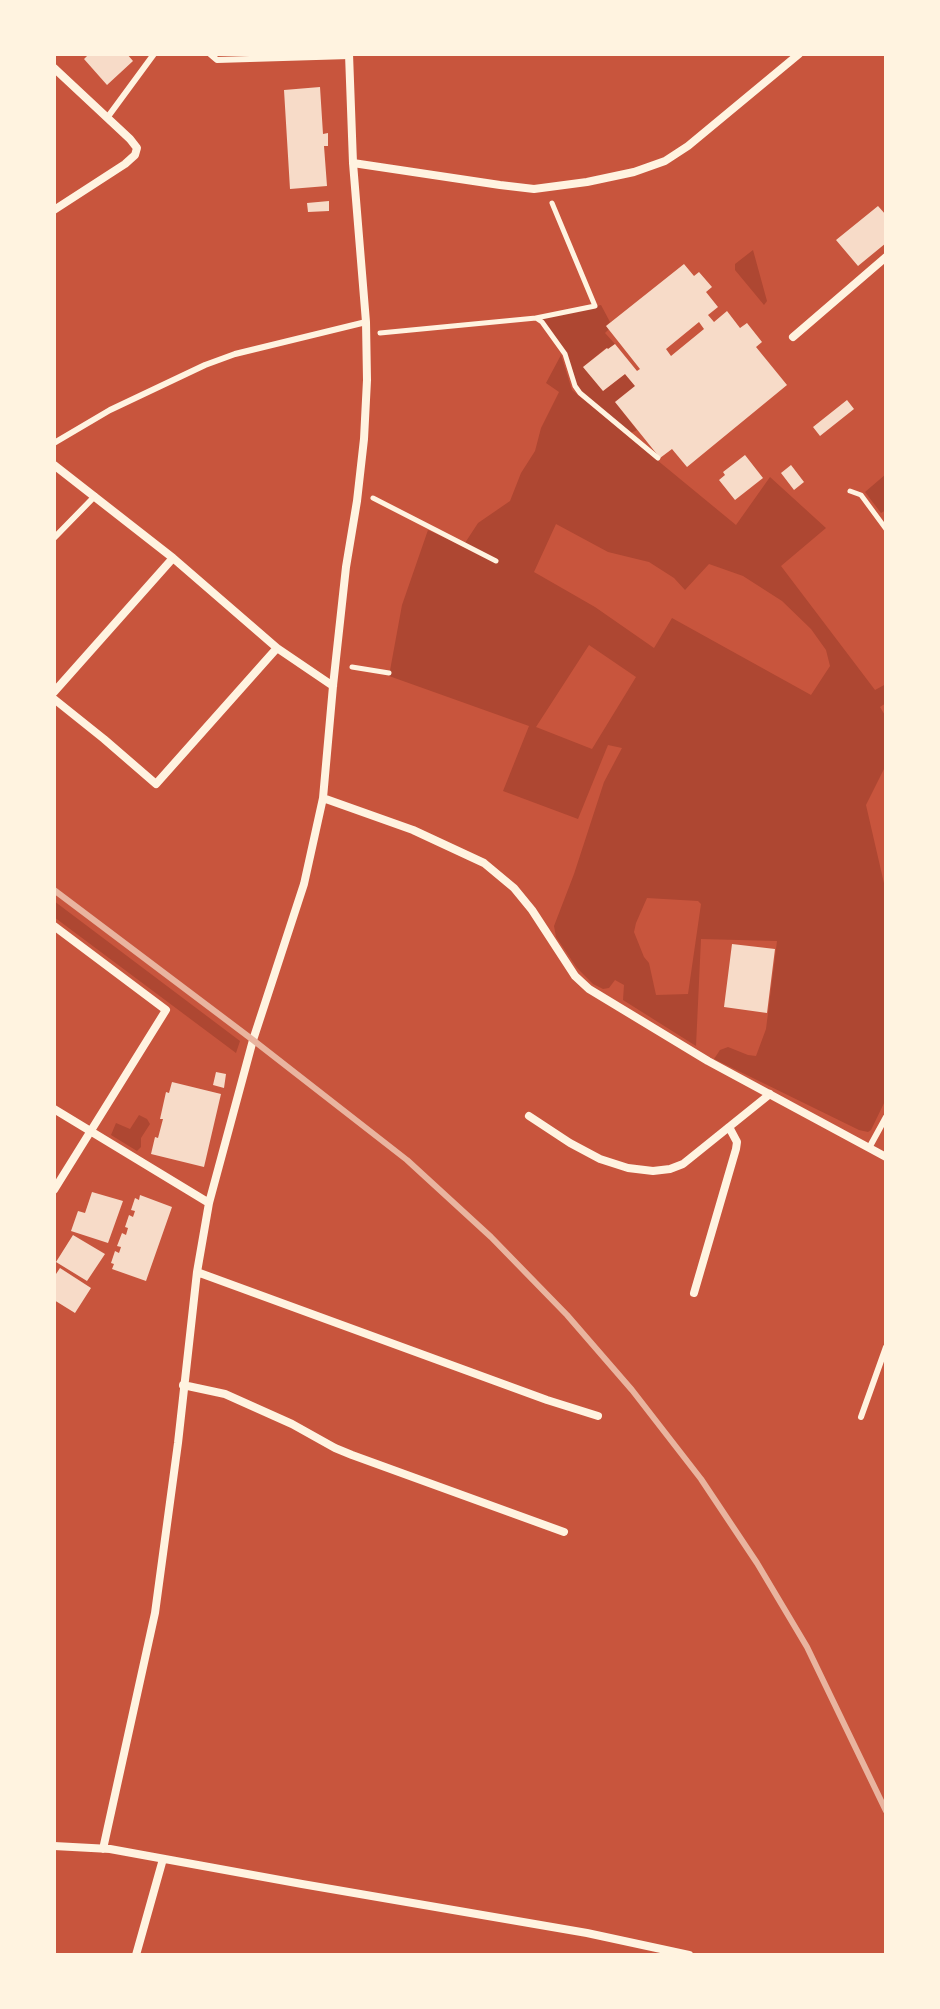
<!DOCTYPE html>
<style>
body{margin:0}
#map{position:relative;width:940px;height:2009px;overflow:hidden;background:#c8553d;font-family:Overpass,sans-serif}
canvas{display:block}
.frame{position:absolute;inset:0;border:56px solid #fff3e0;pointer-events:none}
</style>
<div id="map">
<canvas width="940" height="2009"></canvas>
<div class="frame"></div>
</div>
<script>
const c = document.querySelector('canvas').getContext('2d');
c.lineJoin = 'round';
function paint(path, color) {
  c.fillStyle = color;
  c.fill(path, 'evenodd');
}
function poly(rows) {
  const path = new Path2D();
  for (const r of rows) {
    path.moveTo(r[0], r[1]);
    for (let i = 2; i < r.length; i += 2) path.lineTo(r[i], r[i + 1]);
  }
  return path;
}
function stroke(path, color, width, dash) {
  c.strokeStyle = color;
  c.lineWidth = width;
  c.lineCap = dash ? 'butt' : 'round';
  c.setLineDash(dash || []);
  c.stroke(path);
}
const green = poly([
 [753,250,767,301,764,305,735,270,735,264],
 [601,305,610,322,606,326,609,329,605,333,615,344,608,349,606,348,583,367,603,391,625,374,635,386,615,402,637,430,629,434,580,393,565,354,536,318],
 [561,355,572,390,736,525,770,477,826,528,781,566,875,690,886,684,886,703,880,707,886,717,886,765,866,805,886,892,886,1099,871,1130,868,1132,859,1130,714,1059,720,1050,728,1047,748,1055,756,1056,766,1029,777,941,701,939,696,1046,623,1000,624,985,615,980,609,988,603,989,593,984,577,968,556,937,554,926,574,874,604,782,622,748,608,745,578,819,503,791,529,726,389,676,402,605,428,530,463,546,478,523,510,501,521,473,535,451,541,428,559,392,546,383],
 [556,524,608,552,649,562,674,578,685,590,709,564,743,576,782,601,811,629,826,650,830,666,811,695,672,618,654,648,595,607,534,572],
 [589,645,636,677,592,749,536,727],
 [647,898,698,901,701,904,688,994,656,995,649,963,644,957,634,932,636,923],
 [886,474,886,510,881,513,865,492],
 [54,901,240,1041,236,1053,54,917],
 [139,1115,147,1119,150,1124,141,1138,141,1147,137,1151,111,1135,116,1123,130,1129]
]);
const building = poly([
 [89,54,127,54,133,61,107,85,84,59],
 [320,87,323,134,328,133,328,146,324,146,327,186,290,189,284,90],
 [329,201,329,211,308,212,307,203],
 [878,206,886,215,886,243,858,266,836,240],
 [684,264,694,276,699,272,712,287,706,292,718,307,708,315,714,322,727,311,740,328,747,323,762,342,756,347,787,385,687,467,672,449,660,458,615,402,635,386,625,374,603,391,583,367,607,348,608,349,615,344,637,371,640,369,606,326],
 [699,322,704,329,671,356,666,349],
 [847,400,854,409,820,436,813,427],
 [745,455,763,478,735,500,719,480,725,475,723,472],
 [791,465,804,482,794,490,781,473],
 [732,944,775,949,767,1013,724,1007],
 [216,1072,226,1074,224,1088,213,1085],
 [172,1082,221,1094,204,1167,151,1154,155,1137,158,1138,163,1119,160,1119,166,1092,169,1093],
 [92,1192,123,1201,108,1243,71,1231,78,1211,85,1213],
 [140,1195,172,1207,146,1281,112,1269,114,1264,111,1263,115,1251,119,1253,121,1247,117,1246,122,1233,126,1235,128,1228,125,1227,129,1215,133,1217,135,1211,131,1210,135,1198,139,1200],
 [73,1235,105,1254,87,1281,56,1262],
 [60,1268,91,1288,75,1313,54,1300,54,1277]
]);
const path = poly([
 [536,318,595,306,552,203],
 [380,333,536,318,542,322,565,354,575,386,580,393,658,458],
 [850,491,861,495,886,529],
 [373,498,496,561],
 [352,667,389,673]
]);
const service = poly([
 [210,54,217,60,349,56],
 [107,118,154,54],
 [54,443,110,410,205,365,235,354,366,322],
 [54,538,95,496],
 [869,1148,886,1117],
 [861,1417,886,1347]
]);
const minor = poly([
 [54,68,130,139,137,148,135,155,125,164,54,210],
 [353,163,500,185,534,189,587,182,634,172,665,161,688,146,799,54],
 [793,337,886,257],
 [54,465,173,558,277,648,333,686],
 [54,692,173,558],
 [54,699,104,739,156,784,277,648],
 [323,798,413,830,484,863,514,888,532,910,575,976,589,989,708,1061,886,1157],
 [54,926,166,1010,54,1190],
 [54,1109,209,1203],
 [529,1116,570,1143,600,1159,628,1168,653,1171,670,1169,683,1164,770,1094],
 [197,1272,547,1400,598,1416],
 [694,1293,736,1149,737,1142,729,1127],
 [183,1385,225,1394,292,1424,335,1448,352,1455,564,1532],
 [54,1846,110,1849,302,1884,587,1933,689,1955],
 [103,1849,155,1613,178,1443,197,1272,209,1203,253,1040,304,884,323,798,333,686,346,567,357,501,364,439,367,380,366,322,353,163,349,54],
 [136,1955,163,1859]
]);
const rail = poly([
 [54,890,253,1040,407,1160,491,1237,567,1315,632,1390,701,1479,757,1563,807,1647,886,1811]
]);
paint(green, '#ae4732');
paint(building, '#f7dbc8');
stroke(path, '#fff3e0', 5);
stroke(service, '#fff3e0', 6);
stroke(minor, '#fff3e0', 8);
stroke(rail, '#e9b49f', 6);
</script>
